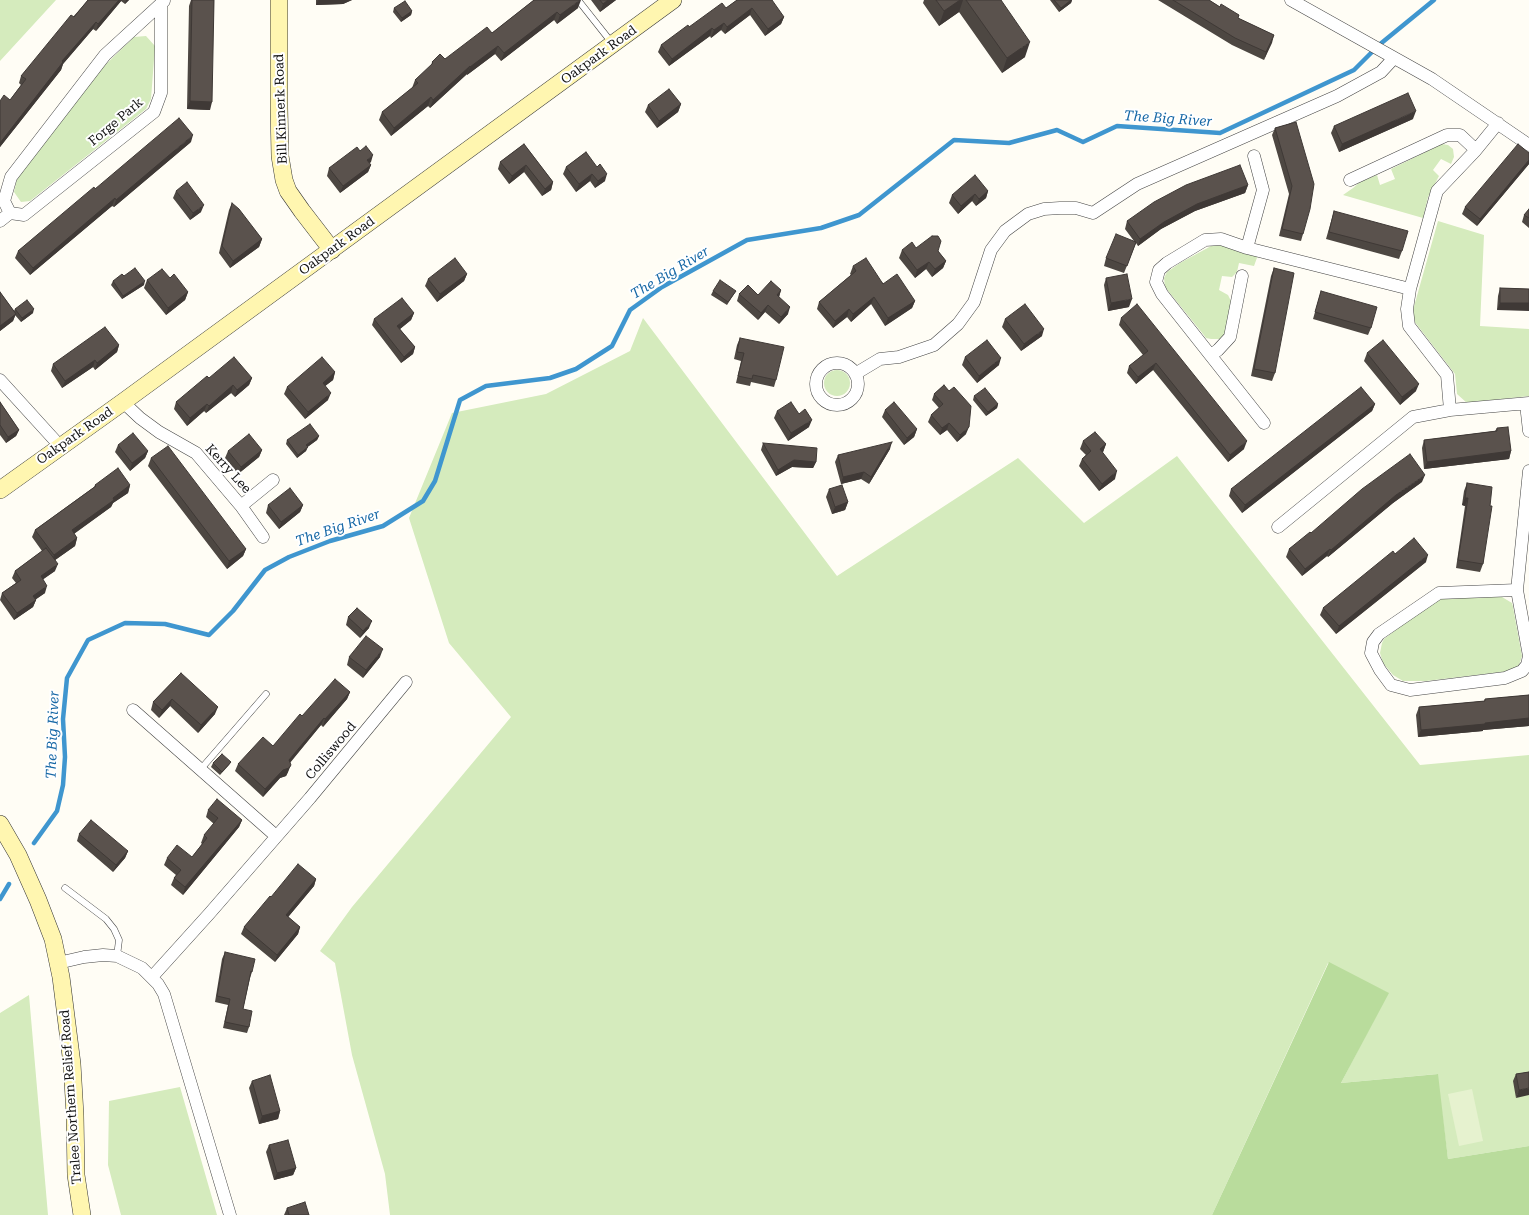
<!DOCTYPE html>
<style>
body{margin:0}
canvas{display:block;background:#fffdf5}
</style>
<canvas width="1529" height="1215"></canvas>
<script>
const c = document.querySelector('canvas').getContext('2d');
c.lineJoin = 'round';
function paint(path, color) {
  c.fillStyle = color;
  c.fill(path, 'evenodd');
}
function poly(rows) {
  const path = new Path2D();
  for (const r of rows) {
    if (r.length === 3) {
      path.moveTo(r[0] + r[2], r[1]);
      path.arc(r[0], r[1], r[2], 0, 2 * Math.PI);
      continue;
    }
    path.moveTo(r[0], r[1]);
    for (let i = 2; i < r.length; i += 2) path.lineTo(r[i], r[i + 1]);
  }
  return path;
}
function stroke(path, color, width, dash) {
  c.strokeStyle = color;
  c.lineWidth = width;
  c.lineCap = dash ? 'butt' : 'round';
  c.setLineDash(dash || []);
  c.stroke(path);
}
function write(font, color, halo, rows, align = 'center') {
  c.font = font + ' "Roboto Serif",serif';
  c.lineWidth = 4;
  c.setLineDash([]);
  c.textBaseline = 'middle';
  c.strokeStyle = halo;
  c.fillStyle = color;
  for (const [text, x, y, turn = 0] of rows) {
    c.save();
    c.translate(x, y);
    c.rotate((+turn || 0) * Math.PI / 180);
    c.textAlign = isNaN(turn) ? turn : align;
    if (halo) c.strokeText(text, 0, 0);
    c.fillText(text, 0, 0);
    c.restore();
  }
}
const green = poly([
 [0,0,56,0,0,61],
 [146,36,155,46,151,99,146,109,30,201,21,202,14,192,17,178,101,69,134,37],
 [1442,144,1448,145,1453,149,1454,157,1451,164,1441,159,1433,170,1439,176,1428,197,1423,218,1343,195,1353,188,1360,182,1377,175,1380,185,1395,179,1391,169],
 [1438,221,1484,235,1480,326,1529,329,1529,396,1467,403,1457,394,1455,374,1414,321,1413,310],
 [1213,245,1222,245,1258,255,1254,266,1239,263,1237,272,1232,277,1222,276,1219,290,1228,295,1231,301,1226,332,1221,339,1211,339,1206,338,1203,334,1165,287,1164,278,1167,272,1180,263],
 [643,318,837,576,1018,458,1084,523,1177,456,1420,765,1529,755,1529,1146,1448,1159,1437,1074,1341,1083,1388,993,1328,963,1212,1215,390,1215,385,1174,352,1055,335,963,320,951,352,907,511,717,449,643,409,518,452,413,546,394,630,351],
 [837,383,13],
 [1502,597,1512,603,1513,607,1522,656,1519,665,1510,671,1426,681,1403,681,1393,675,1383,663,1380,653,1382,643,1384,639,1431,603,1444,598],
 [29,995,48,1215,0,1215,0,1013],
 [180,1087,217,1215,121,1215,108,1165,109,1101]
]);
const forest = poly([
 [1329,962,1389,993,1341,1083,1438,1074,1448,1159,1529,1146,1529,1215,1212,1215]
]);
const pitch = poly([
 [1472,1089,1483,1141,1459,1146,1448,1094]
]);
const stream = poly([
 [34,843,57,811,63,785,65,757,63,719,67,678,88,640,125,623,165,624,209,635,233,611,265,570,289,557,330,541,383,526,423,501,435,481,460,400,486,386,550,378,576,369,612,346,630,310,662,287,747,240,821,228,859,215,954,140,1009,143,1057,130,1083,142,1117,126,1220,133,1354,70,1379,45,1434,0],
 [0,899,9,884]
]);
const lane = poly([
 [578,0,612,43],
 [200,770,266,694],
 [65,888,106,919,114,929,119,940,117,956]
]);
const street = poly([
 [1291,0,1432,79,1529,145],
 [1350,180,1447,135,1460,135,1476,150],
 [10,213,24,215,154,112,161,93,161,4],
 [0,221,10,213,4,201,11,177,105,55,164,1],
 [1247,248,1263,190,1254,156],
 [1211,355,1218,350,1230,337,1242,276],
 [837,384,21],
 [855,374,880,359,899,357,934,345,958,324,974,302,991,250,1005,231,1028,214,1044,209,1060,208,1076,208,1093,213,1137,184,1337,96,1381,72,1394,58],
 [0,380,60,446],
 [123,402,140,418,159,432,196,453,241,506,263,537],
 [1526,404,1529,431],
 [1450,410,1447,375,1409,326,1407,309,1410,289,1437,191,1476,150,1498,123],
 [1264,423,1162,294,1156,282,1159,270,1167,263,1205,240,1221,239,1247,248,1410,289],
 [241,506,273,480],
 [1278,527,1413,417,1450,410,1529,403],
 [1517,590,1439,593,1379,634,1373,642,1371,653,1380,670,1391,685,1410,690,1505,678,1522,671,1527,665,1529,656,1517,590,1529,471],
 [133,710,276,836],
 [58,963,84,957,103,955,117,956,142,968,158,984,164,994,230,1215],
 [152,977,209,914,310,798,406,682]
]);
const secondary = poly([
 [279,0,279,107,280,156,284,180,288,191,302,211,332,250],
 [0,490,123,402,673,0],
 [0,824,18,855,38,900,53,939,61,977,72,1064,75,1115,76,1175,82,1215]
]);
const wall = poly([
 [88,0,129,0,125,4,121,1,96,31,93,29,63,64,61,70,0,147,0,101,10,100,21,85,19,83,21,76],
 [191,0,214,0,210,110,187,109,189,6],
 [316,0,352,0,343,4,316,5],
 [534,0,578,8,557,24,554,20,501,61,495,54,467,75,467,74,430,108,428,106,391,136,379,120,382,112,412,88,415,80,431,66,432,62,445,59,492,33],
 [591,0,616,0,600,12],
 [737,0,784,17,781,24,765,36,750,15,725,34,721,30,711,38,710,36,669,66,658,52,661,45,689,27,726,8],
 [924,0,1001,0,1025,57,1002,73,959,12,939,26,923,3],
 [1050,0,1072,0,1071,3,1059,12],
 [1158,0,1209,0,1220,7,1239,15,1238,18,1274,35,1264,60,1232,45],
 [394,8,412,11,411,15,401,22,393,12],
 [681,104,678,112,657,128,645,112,648,105],
 [1413,119,1339,152,1331,133,1334,126],
 [1296,122,1303,234,1301,241,1279,236,1289,194,1272,135,1275,128],
 [191,142,114,207,112,206,30,275,15,258,18,251,95,189],
 [524,144,553,182,551,190,542,196,524,172,509,184,498,169,500,162],
 [360,151,371,162,369,163,371,165,368,172,340,193,327,176,329,168],
 [586,152,605,181,595,188,590,181,576,192,563,174,566,167],
 [1529,153,1529,164,1477,226,1462,214,1465,207],
 [1248,185,1245,193,1195,211,1161,229,1138,246,1136,243,1124,273,1104,266,1106,258,1134,241,1125,229,1127,221],
 [176,191,201,212,190,220,173,198],
 [988,191,986,198,976,206,972,201,958,214,949,203,952,195],
 [232,203,262,239,259,247,230,268,219,253,229,210],
 [1529,209,1529,228,1522,222,1524,215],
 [1334,211,1402,251,1399,259,1326,239],
 [916,248,938,251,946,261,943,268,932,277,926,269,915,278,899,258,902,250],
 [853,266,915,301,912,308,885,326,871,304,851,322,847,317,833,328,817,309,819,302,851,275,850,274],
 [1274,268,1275,373,1272,381,1251,376,1271,276],
 [467,274,464,281,437,302,425,286,428,279],
 [124,276,144,285,122,299,111,285,113,281],
 [1106,278,1129,307,1108,311,1104,285],
 [147,280,188,292,185,300,166,315,144,288],
 [1500,288,1529,289,1497,310,1498,296],
 [781,290,779,297,788,314,779,324,765,312,758,320,737,301,739,294,758,295],
 [713,291,736,291,734,294,727,305,711,295],
 [1321,291,1371,328,1368,335,1313,319],
 [0,292,14,311,15,309,33,313,21,322,15,315,13,321,0,331],
 [414,313,411,320,400,329,415,347,413,354,401,363,372,325,374,319],
 [1121,318,1244,449,1228,462,1153,370,1136,384,1127,373,1129,366,1143,355,1119,325],
 [1005,319,1042,336,1021,351,1002,327],
 [740,338,776,380,774,387,751,382,750,386,736,383,741,361,734,359,737,345],
 [119,345,117,352,95,370,93,367,62,388,51,371,53,364],
 [1367,353,1416,391,1400,405,1364,361],
 [965,357,999,365,977,383,962,365],
 [335,372,333,380,325,386,328,400,305,419,284,394,287,387],
 [209,378,252,378,249,385,235,397,231,393,206,413,204,411,187,426,174,409,176,402],
 [944,385,966,434,957,442,947,430,940,435,928,422,931,415,939,408,932,400,934,394],
 [974,396,998,404,997,408,986,416,973,400],
 [0,402,19,430,16,436,6,443,0,435],
 [1375,404,1372,411,1242,513,1229,496,1231,489],
 [885,410,917,429,914,437,904,445,882,417],
 [777,411,799,414,809,427,788,441,774,418],
 [1497,428,1511,451,1509,459,1424,469,1422,448,1424,440,1495,431],
 [319,436,317,440,307,447,306,451,297,458,286,444,287,440],
 [1083,441,1106,444,1103,452,1102,452,1115,479,1099,491,1079,466,1082,459,1086,455,1080,449],
 [763,443,816,462,813,468,792,467,776,476,761,450],
 [118,445,148,451,145,458,130,471,115,452],
 [890,449,869,484,861,479,841,484,835,462,838,455],
 [262,450,259,457,238,474,225,458,228,451],
 [151,458,246,549,243,556,227,569,148,466],
 [1422,482,1393,503,1328,557,1327,556,1302,576,1286,557,1289,549,1311,533],
 [1467,483,1490,506,1483,564,1480,572,1456,568,1465,506,1462,505,1464,491],
 [95,485,130,485,128,493,113,503,111,507,74,534,77,538,75,546,55,560,55,571,43,579,45,593,35,600,36,600,33,607,14,620,0,600,2,593,16,583,12,578,15,571,42,551,32,537,35,530,94,487],
 [829,489,848,502,845,510,832,514,826,497],
 [268,505,303,505,300,512,279,529,266,513],
 [1395,554,1426,562,1336,634,1320,615,1323,608],
 [348,617,369,628,360,638,346,625],
 [349,657,380,657,363,678,347,665],
 [181,673,215,714,198,733,170,706,159,718,151,710,153,702],
 [350,692,347,699,323,727,321,725,290,763,288,772,286,776,280,778,263,797,235,771,238,764,273,746,302,716],
 [1529,695,1529,726,1483,730,1483,731,1418,737,1416,715,1419,707,1484,701,1485,699],
 [231,762,229,765,220,775,211,767,213,763],
 [208,810,242,820,239,827,183,895,171,885,174,878,176,875,164,865,167,858,192,857,202,844,201,843,204,835,214,824,206,817],
 [79,834,128,851,125,858,113,872,77,841],
 [316,879,314,886,288,917,300,927,298,934,275,962,241,934,244,927,271,897],
 [225,952,252,972,250,978,243,1009,249,1027,247,1033,223,1028,228,1005,215,1002,222,959],
 [1529,1072,1516,1098,1513,1081,1516,1074],
 [252,1081,280,1111,278,1119,259,1124,249,1088],
 [269,1145,296,1168,293,1175,274,1180,266,1152],
 [287,1208,309,1215,284,1215]
]);
const shadedWall = poly([
 [119,0,122,0,96,31,98,24],
 [126,0,129,0,125,4],
 [318,0,352,0,343,4,316,5],
 [580,0,581,0,578,8,557,24,560,15],
 [608,0,616,0,600,12,603,4],
 [960,0,963,0,959,12,939,26,944,11],
 [1071,0,1072,0,1071,3,1059,12,1061,8],
 [752,8,750,15,725,34,727,27],
 [412,11,411,15,401,22,402,18],
 [557,12,554,20,501,61,504,53],
 [784,17,781,24,765,36,768,29],
 [96,22,93,29,63,64,61,70,0,147,0,143,62,61],
 [724,23,721,30,711,38,714,30],
 [712,28,710,36,669,66,672,59],
 [1274,35,1272,43,1264,60,1266,52],
 [1030,42,1025,57,1002,73,1007,58],
 [498,46,495,54,467,75,470,67],
 [470,66,467,74,430,108,433,100],
 [431,97,428,106,391,136,394,128],
 [190,101,212,102,210,110,187,109],
 [681,104,678,112,657,128,659,121],
 [1416,111,1413,119,1339,152,1342,144],
 [193,135,191,142,114,207,116,200],
 [373,155,371,162,364,167,367,160],
 [1529,160,1529,164,1477,226,1480,219],
 [371,165,368,172,340,193,343,186],
 [526,165,524,172,509,184,512,176],
 [592,174,590,181,576,192,579,184],
 [607,174,605,181,595,188,598,181],
 [553,182,551,190,542,196,545,189],
 [1248,185,1245,193,1195,211,1161,229,1138,246,1140,239,1164,222,1197,204],
 [988,191,986,198,976,206,979,199],
 [975,194,972,201,958,214,961,206],
 [115,198,112,206,30,275,33,268],
 [204,205,201,212,190,220,193,213],
 [262,239,259,247,230,268,233,261],
 [946,261,943,268,932,277,935,269],
 [929,262,926,269,915,278,917,270],
 [467,274,464,281,437,302,440,294],
 [145,281,144,285,122,299,123,296],
 [781,290,779,297,777,295],
 [188,292,185,300,166,315,168,308],
 [874,297,871,304,851,322,853,314],
 [1132,299,1129,307,1108,311,1111,303],
 [915,301,912,308,885,326,888,318],
 [1500,303,1529,303,1529,311,1497,310],
 [768,305,765,312,758,320,761,313],
 [790,307,788,314,779,324,781,317],
 [34,309,33,313,21,322,22,318],
 [849,309,847,317,833,328,835,321],
 [414,313,411,320,395,333,397,326],
 [16,314,13,321,0,331,0,326],
 [1044,329,1042,336,1021,351,1024,344],
 [119,345,117,352,95,370,97,363],
 [415,347,413,354,401,363,404,357],
 [1001,358,999,365,977,383,979,376],
 [95,360,93,367,62,388,65,381],
 [1156,363,1153,370,1136,384,1138,377],
 [335,372,333,380,320,390,323,383],
 [252,378,249,385,235,397,237,390],
 [1419,384,1416,391,1400,405,1402,397],
 [233,385,231,393,206,413,209,406],
 [331,393,328,400,305,419,308,412],
 [207,404,204,411,187,426,190,418],
 [998,404,997,408,986,416,988,412],
 [1375,404,1372,411,1242,513,1245,505],
 [812,420,809,427,788,441,791,433],
 [949,423,947,430,940,435,942,428],
 [969,427,966,434,957,442,960,435],
 [917,429,914,437,904,445,907,438],
 [19,430,16,436,6,443,8,437],
 [319,436,317,440,305,449,306,445],
 [1247,441,1244,449,1228,462,1230,455],
 [892,442,890,449,869,484,871,477],
 [1106,444,1103,452,1097,457,1100,449],
 [308,447,306,451,297,458,298,455],
 [262,450,259,457,238,474,241,467],
 [148,451,145,458,130,471,132,463],
 [1511,451,1509,459,1424,469,1427,462],
 [794,460,816,462,813,468,792,467,776,476,778,470],
 [1117,471,1115,479,1099,491,1102,484],
 [864,472,861,479,841,484,843,477],
 [1425,475,1422,482,1393,503,1328,557,1331,550,1396,495],
 [130,485,128,493,113,503,111,507,69,537,72,530,113,498],
 [1465,498,1468,498,1465,506,1462,505],
 [848,502,845,510,832,514,835,507],
 [303,505,300,512,279,529,281,522],
 [77,538,75,546,51,563,54,555],
 [246,549,243,556,227,569,229,561],
 [1330,549,1327,556,1302,576,1305,569],
 [1428,555,1426,562,1336,634,1339,626],
 [58,564,55,571,38,583,41,576],
 [47,586,45,593,30,603,33,596],
 [36,600,33,607,14,620,17,613],
 [372,621,369,628,360,638,363,631],
 [383,649,380,657,363,678,366,670],
 [350,692,347,699,323,727,325,719],
 [172,699,170,706,159,718,162,710],
 [218,707,215,714,198,733,201,725],
 [324,718,321,725,286,767,289,760],
 [1529,718,1529,726,1483,730,1483,731,1418,737,1421,730,1485,723],
 [291,765,288,772,286,776,280,778,263,797,265,789,283,770],
 [242,820,239,827,183,895,185,887],
 [128,851,125,858,113,872,116,865],
 [316,879,314,886,284,922,286,915],
 [300,927,298,934,275,962,277,955],
 [1529,1088,1529,1095,1516,1098,1519,1090],
 [280,1111,278,1119,259,1124,262,1116],
 [296,1168,293,1175,274,1180,277,1173]
]);
const building = poly([
 [88,0,119,0,98,24,96,22,62,61,63,62,0,143,0,101,4,95,10,100,26,79,21,76,71,15,74,17,88,0],
 [192,0,214,0,212,102,190,101,192,0],
 [534,0,580,0,560,15,557,12,504,53,498,46,470,67,470,66,433,100,431,97,394,128,382,112,418,83,415,80,433,63,432,62,440,54,445,59,487,27,492,33,534,0],
 [600,0,608,0,603,4,600,0],
 [737,0,772,0,784,17,768,29,752,8,727,27,724,23,714,30,712,28,672,59,661,45,688,25,689,27,722,3,726,8,737,0],
 [936,0,960,0,944,11,936,0],
 [966,0,1001,0,1030,42,1007,58,966,0],
 [1054,0,1071,0,1061,8,1054,0],
 [1173,0,1209,0,1220,7,1221,4,1239,15,1238,18,1274,35,1266,52,1235,38,1173,0],
 [405,1,412,11,402,18,394,8,405,1],
 [669,89,681,104,659,121,648,105,669,89],
 [1408,93,1416,111,1342,144,1334,126,1408,93],
 [179,118,193,135,116,200,115,198,33,268,18,251,94,187,95,189,179,118],
 [1296,122,1314,184,1310,209,1303,234,1282,229,1292,186,1275,128,1296,122],
 [524,144,553,182,545,189,526,165,512,176,500,162,524,144],
 [1518,144,1529,153,1529,160,1480,219,1465,207,1518,144],
 [366,146,373,155,367,160,371,165,343,186,329,168,357,147,360,151,366,146],
 [586,152,597,167,600,164,607,174,598,181,592,174,579,184,566,167,586,152],
 [1240,165,1248,185,1197,204,1164,222,1140,239,1127,221,1154,202,1186,185,1240,165],
 [975,175,988,191,979,199,975,194,961,206,952,195,975,175],
 [187,182,204,205,193,213,176,191,187,182],
 [232,203,239,209,262,239,233,261,222,246,232,203],
 [1529,209,1529,218,1524,215,1529,209],
 [1334,211,1408,231,1402,251,1329,232,1334,211],
 [1116,234,1136,242,1127,266,1106,258,1116,234],
 [932,236,938,236,941,241,938,251,946,261,935,269,929,262,917,270,902,250,912,242,916,248,932,236],
 [455,258,467,274,440,294,428,279,455,258],
 [866,258,883,284,897,274,915,301,888,318,874,297,853,314,849,309,835,321,819,302,856,271,853,266,866,258],
 [135,268,145,281,123,296,113,281,122,274,124,276,135,268],
 [1274,268,1294,273,1275,373,1254,369,1274,268],
 [162,269,170,278,174,274,188,292,168,308,147,280,162,269],
 [1127,274,1132,299,1111,303,1106,278,1127,274],
 [720,280,736,291,728,302,713,291,720,280],
 [771,281,781,290,777,295,790,307,781,317,768,305,761,313,739,294,748,285,758,295,771,281],
 [1500,288,1529,289,1529,303,1500,303,1500,288],
 [1321,291,1377,307,1371,328,1315,312,1321,291],
 [0,292,16,314,0,326,0,292],
 [402,298,414,313,397,326,415,347,404,357,374,319,402,298],
 [27,300,34,309,22,318,15,309,27,300],
 [1025,304,1044,329,1024,344,1005,319,1025,304],
 [1137,304,1247,441,1230,455,1156,363,1138,377,1129,366,1148,351,1121,318,1137,304],
 [105,327,119,345,97,363,95,360,65,381,53,364,105,327],
 [740,338,784,347,776,380,753,375,752,379,738,376,744,353,737,352,740,338],
 [987,340,1001,358,979,376,965,357,987,340],
 [1383,340,1419,384,1402,397,1367,353,1383,340],
 [234,357,252,378,237,390,233,385,209,406,207,404,190,418,176,402,207,376,209,378,234,357],
 [322,357,335,372,323,383,331,393,308,412,287,387,322,357],
 [944,385,949,391,954,387,971,406,969,427,960,435,949,423,942,428,931,415,943,404,934,394,944,385],
 [1361,387,1375,404,1245,505,1231,489,1361,387],
 [985,388,998,404,988,412,974,396,985,388],
 [0,402,19,430,8,437,0,425,0,402],
 [791,402,799,414,805,409,812,420,791,433,777,411,791,402],
 [894,402,917,429,907,438,885,410,894,402],
 [310,424,319,436,306,445,308,447,298,455,287,440,310,424],
 [1508,427,1511,451,1427,462,1424,440,1497,431,1497,428,1508,427],
 [1095,432,1106,444,1100,449,1117,471,1102,484,1082,459,1091,451,1083,441,1095,432],
 [133,433,148,451,132,463,118,445,133,433],
 [249,434,262,450,241,467,228,451,249,434],
 [892,442,871,477,864,472,843,477,838,455,892,442],
 [763,443,817,448,816,462,794,460,778,470,763,443],
 [168,446,246,549,229,561,151,458,168,446],
 [1410,454,1425,475,1396,495,1331,550,1330,549,1305,569,1289,549,1310,532,1311,533,1362,489,1410,454],
 [118,468,130,485,113,498,114,500,72,530,77,538,54,555,35,530,96,486,95,485,118,468],
 [1467,483,1492,487,1490,506,1492,506,1483,564,1458,560,1468,498,1465,498,1467,483],
 [842,485,848,502,835,507,829,489,842,485],
 [290,488,303,505,281,522,268,505,290,488],
 [1414,538,1428,555,1339,626,1323,608,1393,551,1395,554,1414,538],
 [46,548,58,564,41,576,47,586,33,596,36,600,17,613,2,593,21,580,15,571,46,548],
 [357,608,372,621,363,631,348,617,357,608],
 [366,636,383,649,366,670,349,657,366,636],
 [181,673,218,707,201,725,172,699,162,710,153,702,181,673],
 [335,679,350,692,325,719,324,718,289,760,291,765,289,768,283,770,265,789,238,764,263,737,273,746,300,714,302,716,335,679],
 [1529,695,1529,718,1485,723,1485,724,1421,730,1419,707,1485,701,1485,699,1529,695],
 [222,754,231,762,222,772,213,763,222,754],
 [217,799,242,820,185,887,174,878,181,870,167,858,177,845,192,857,207,838,204,835,218,818,208,810,217,799],
 [91,820,128,851,116,865,79,834,91,820],
 [298,864,316,879,286,915,300,927,277,955,244,927,270,896,271,897,298,864],
 [225,952,255,959,252,972,251,971,243,1009,252,1011,249,1027,225,1022,230,999,217,996,225,952],
 [1529,1072,1529,1088,1519,1090,1516,1074,1529,1072],
 [270,1075,280,1111,262,1116,252,1081,270,1075],
 [288,1140,296,1168,277,1173,269,1145,288,1140],
 [305,1202,309,1215,289,1215,287,1208,305,1202]
]);
const streetNames = [
 ["Oakpark Road",599,55,-36],
 ["Bill Kinnerk Road",281,109,-92],
 ["Forge Park",116,122,-40],
 ["Oakpark Road",337,246,-36],
 ["Oakpark Road",75,436,-35],
 ["Kerry Lee",228,469,48],
 ["Colliswood",331,751,-50],
 ["Tralee Northern Relief Road",71,1097,-94]
];
const waterNames = [
 ["The Big River",1168,119,4],
 ["The Big River",670,273,-31],
 ["The Big River",338,528,-19],
 ["The Big River",53,735,-88]
];
paint(green, '#d5ebbd');
paint(forest, '#b9dc9c');
paint(pitch, '#e6f2cf');
stroke(stream, '#3f96cf', 4.5);
stroke(lane, '#444', 7);
stroke(street, '#444', 13);
stroke(secondary, '#333', 18);
stroke(lane, '#fff', 6);
stroke(street, '#fff', 12);
stroke(secondary, '#fff6b0', 17);
paint(wall, '#4d4742');
paint(shadedWall, '#3f3936');
paint(building, '#5a524d');
stroke(building, '#3f3936', 1);
write('13px', '#111', '#fff', streetNames);
write('italic 14px', '#1768a6', '#fff', waterNames);
</script>
